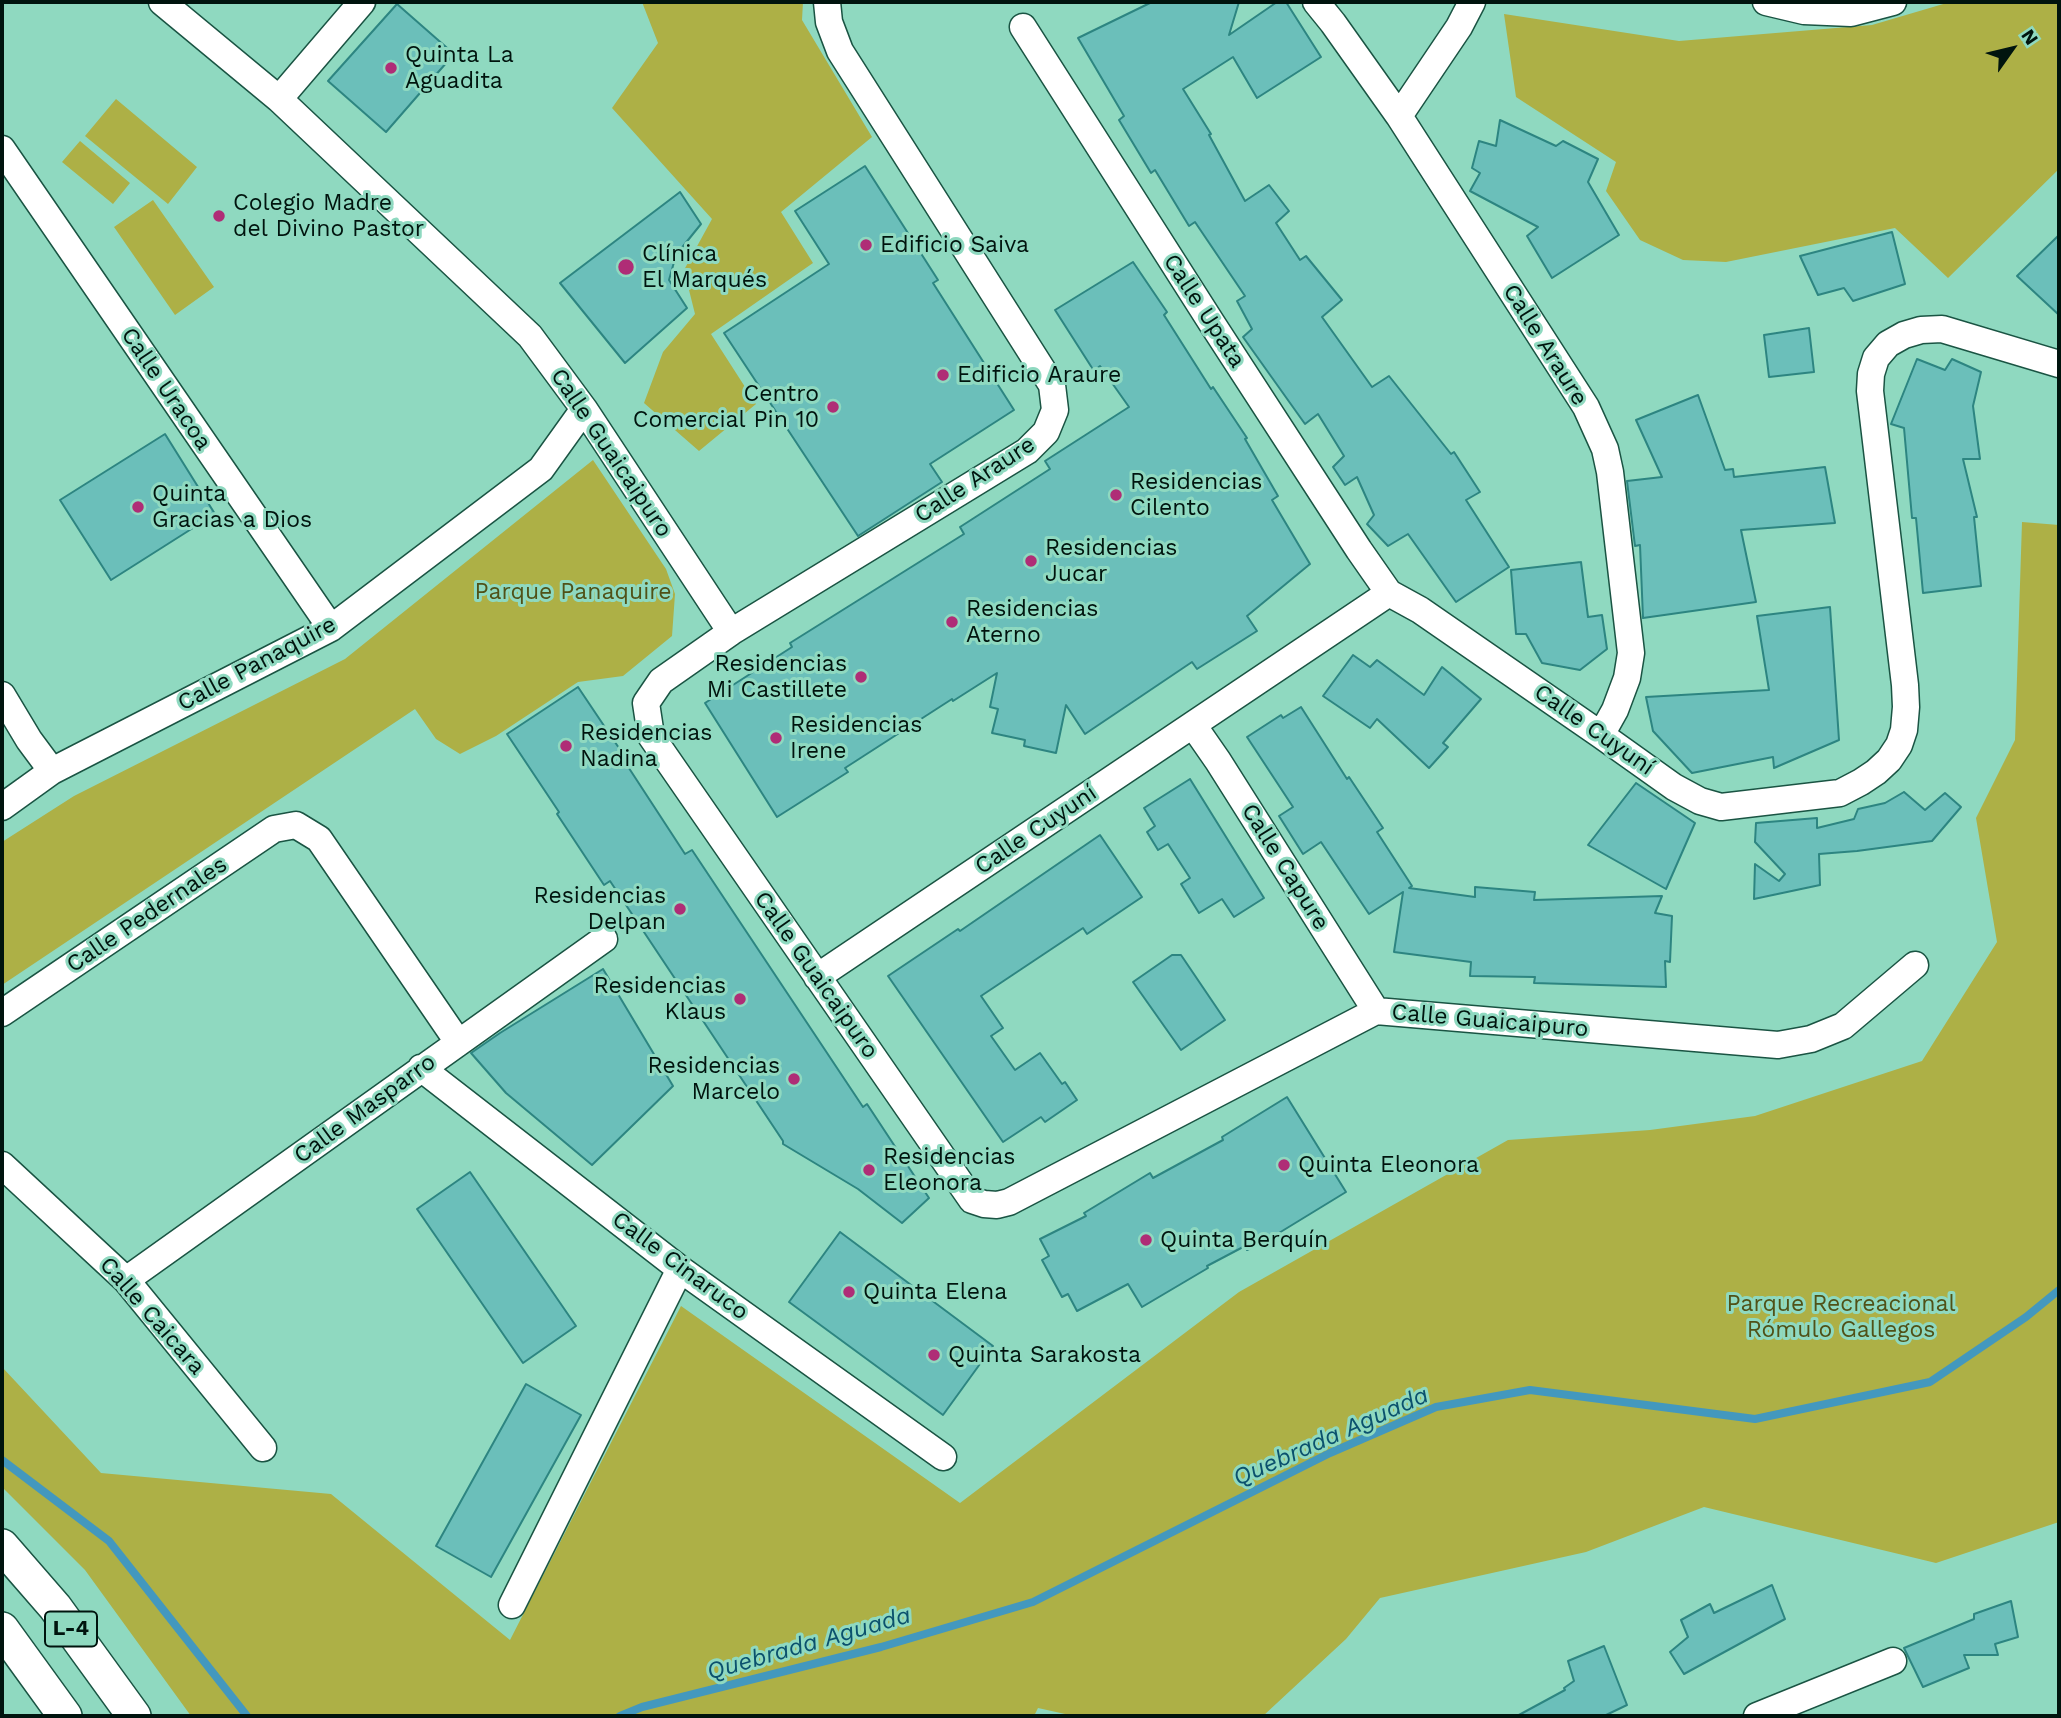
<!DOCTYPE html>
<meta charset="utf-8">
<style>
body{margin:0}
#map{position:relative;width:2061px;height:1718px;overflow:hidden;background:#8fd9c0;font-family:"Work Sans",sans-serif}
canvas{display:block}
.frame{position:absolute;inset:0;border:4px solid #00140e;pointer-events:none}
.north{position:absolute;left:1977px;top:14px;width:70px;height:70px;-webkit-text-stroke:5px #8fd9c0;paint-order:stroke;rotate:56deg;font-size:19px;font-weight:700;line-height:28px;text-align:center;color:#00140e}
.north::after{content:'';display:block;margin:auto;width:24px;height:32px;background:#00140e;clip-path:polygon(50% 0,100% 100%,50% 72%,0 100%)}
</style>
<div id="map">
<canvas width="2061" height="1718"></canvas>
<div class="frame"></div>
<div class="north">N</div>
</div>
<script>
const c = document.querySelector('canvas').getContext('2d');
c.lineJoin = 'round';
function paint(path, color) {
  c.fillStyle = color;
  c.fill(path, 'evenodd');
}
function poly(rows) {
  const path = new Path2D();
  for (const r of rows) {
    path.moveTo(r[0], r[1]);
    for (let i = 2; i < r.length; i += 2) path.lineTo(r[i], r[i + 1]);
  }
  return path;
}
function stroke(path, color, width, dash) {
  c.strokeStyle = color;
  c.lineWidth = width;
  c.lineCap = dash ? 'butt' : 'round';
  c.setLineDash(dash || []);
  c.stroke(path);
}
function write(font, color, halo, rows, align = 'center') {
  c.font = font + ' "Work Sans",sans-serif';
  c.lineWidth = 6;
  c.setLineDash([]);
  c.textBaseline = 'middle';
  c.strokeStyle = halo;
  c.fillStyle = color;
  for (const [text, x, y, turn = 0] of rows) {
    c.save();
    c.translate(x, y);
    c.rotate((+turn || 0) * Math.PI / 180);
    c.textAlign = isNaN(turn) ? turn : align;
    if (halo) c.strokeText(text, 0, 0);
    c.fillText(text, 0, 0);
    c.restore();
  }
}
const green = poly([
 [642,2,803,2,802,20,872,137,781,212,813,263,711,334,756,404,699,451,644,403,663,352,695,314,684,270,712,219,612,108,658,43],
 [1950,2,2059,2,2059,169,1948,278,1895,228,1726,262,1683,260,1640,240,1606,191,1616,162,1516,97,1504,14,1679,41,1872,25],
 [116,99,197,167,168,204,85,136],
 [80,141,130,183,113,204,62,162],
 [153,200,214,287,175,315,114,227],
 [593,460,666,569,675,594,672,636,623,676,578,682,496,736,460,754,436,739,415,709,2,985,2,842,74,796,345,659],
 [2022,522,2059,525,2059,1522,1936,1563,1704,1507,1586,1552,1380,1598,1346,1639,1263,1716,1074,1716,1038,1708,1034,1716,191,1716,85,1570,2,1487,2,1367,101,1473,331,1494,510,1640,681,1306,960,1503,1239,1292,1508,1140,1650,1130,1755,1116,1922,1061,1997,942,1976,818,2015,740]
]);
const stream = poly([
 [2,1460,109,1541,247,1716],
 [620,1716,642,1707,881,1647,1033,1602,1330,1453,1436,1407,1530,1390,1755,1419,1930,1382,2026,1317,2059,1290]
]);
const building = poly([
 [1152,2,1239,2,1229,35,1277,2,1286,2,1321,57,1257,98,1233,57,1183,89,1211,134,1209,135,1245,201,1269,185,1289,211,1276,223,1300,260,1306,256,1342,300,1322,317,1372,387,1389,376,1451,454,1454,452,1480,492,1466,500,1509,567,1456,602,1408,534,1388,546,1367,524,1374,515,1357,477,1345,485,1333,467,1344,456,1318,414,1305,424,1243,337,1252,329,1237,301,1245,296,1195,222,1189,226,1155,170,1151,173,1119,120,1124,116,1078,38,1152,2],
 [397,4,454,54,386,132,328,81,397,4],
 [1500,120,1556,146,1563,141,1598,159,1588,182,1619,235,1552,278,1527,236,1538,227,1470,191,1480,173,1472,168,1479,141,1496,146,1500,120],
 [865,166,938,280,933,283,1014,410,930,464,942,482,858,536,724,333,829,264,795,211,865,166],
 [680,192,701,224,676,255,669,280,687,308,625,363,560,283,680,192],
 [1892,232,1905,284,1853,301,1844,288,1818,295,1800,256,1892,232],
 [2059,235,2059,315,2017,276,2059,235],
 [1133,262,1167,312,1164,315,1211,389,1213,387,1247,438,1245,439,1278,496,1272,500,1310,564,1247,616,1257,631,1197,669,1192,662,1085,734,1066,705,1056,753,1024,746,1025,740,992,733,998,709,990,707,997,673,953,701,952,699,845,768,848,772,777,817,705,703,792,647,790,643,964,534,960,527,1050,469,1045,461,1129,407,1100,366,1094,371,1055,310,1133,262],
 [1809,328,1814,372,1769,377,1764,335,1809,328],
 [1917,359,1945,370,1952,359,1981,372,1973,406,1980,459,1963,459,1977,517,1974,517,1981,586,1923,593,1916,518,1912,518,1904,428,1891,424,1917,359],
 [1698,395,1725,470,1733,469,1734,477,1825,467,1835,523,1741,530,1756,602,1643,618,1640,545,1635,546,1627,481,1662,477,1636,420,1698,395],
 [165,434,215,514,111,580,60,500,165,434],
 [1581,562,1588,617,1602,615,1607,649,1580,670,1542,663,1526,634,1516,634,1511,570,1581,562],
 [1830,607,1839,740,1774,768,1773,757,1692,773,1653,731,1646,697,1769,690,1757,616,1830,607],
 [1353,655,1370,667,1377,660,1424,695,1442,667,1481,699,1443,743,1448,747,1429,768,1377,719,1370,728,1323,696,1353,655],
 [578,687,625,757,623,759,685,854,692,850,863,1107,867,1104,929,1198,902,1223,858,1189,783,1144,783,1141,610,881,604,885,557,814,559,812,507,734,578,687],
 [1301,707,1347,779,1349,777,1383,828,1377,832,1412,886,1409,888,1475,897,1475,887,1535,892,1534,900,1662,896,1655,913,1672,916,1670,962,1665,961,1666,987,1534,983,1535,977,1470,976,1471,962,1394,952,1403,892,1369,914,1321,842,1303,854,1279,816,1293,807,1247,737,1281,715,1283,718,1301,707],
 [1190,779,1264,898,1234,917,1222,899,1199,913,1181,884,1190,878,1168,844,1158,850,1147,832,1155,826,1144,808,1190,779],
 [1636,783,1695,823,1666,889,1588,845,1636,783],
 [1904,792,1925,810,1945,793,1961,807,1932,841,1857,851,1819,854,1820,885,1754,899,1755,864,1779,881,1785,874,1755,842,1756,823,1817,818,1817,828,1854,819,1858,809,1885,803,1904,792],
 [1100,835,1142,897,1087,934,1083,928,981,996,1003,1028,991,1036,1015,1070,1040,1053,1062,1084,1065,1082,1077,1100,1045,1122,1041,1117,1003,1142,888,976,958,929,960,931,1100,835],
 [1172,955,1181,955,1225,1020,1181,1050,1133,982,1172,955],
 [603,969,673,1086,592,1165,506,1093,471,1053,500,1033,603,969],
 [1287,1097,1346,1192,1274,1236,1247,1250,1245,1246,1207,1266,1208,1268,1142,1307,1128,1284,1077,1311,1068,1294,1062,1297,1042,1260,1049,1256,1040,1239,1086,1216,1084,1213,1150,1173,1153,1178,1223,1140,1222,1137,1287,1097],
 [470,1172,576,1326,523,1363,417,1209,470,1172],
 [840,1232,993,1346,943,1415,789,1302,840,1232],
 [526,1384,581,1415,491,1577,436,1546,526,1384],
 [1772,1585,1785,1619,1684,1674,1670,1652,1688,1637,1681,1620,1710,1604,1714,1613,1772,1585],
 [2011,1601,2018,1637,1995,1644,1998,1655,1964,1655,1969,1668,1923,1687,1904,1648,1974,1619,1974,1614,2011,1601],
 [1604,1646,1627,1705,1604,1716,1517,1716,1565,1690,1564,1688,1574,1681,1568,1661,1604,1646]
]);
const minor = poly([
 [162,2,279,99,530,336,584,409,731,632,661,681,646,703,651,736,972,1200,984,1204,997,1205,1009,1202,1376,1011,1778,1045,1811,1039,1843,1026,1915,965],
 [1316,2,1333,23,1399,116,1586,407,1605,449,1610,472,1631,653,1627,678,1615,710,1601,735],
 [1766,2,1804,11,1851,13,1893,2],
 [1023,27,1211,322,1359,550,1389,593,1420,610,1601,735,1674,787,1700,801,1721,807,1840,793,1861,782,1876,772,1889,760,1899,745,1904,730,1906,707,1905,685,1870,391,1871,374,1876,358,1888,344,1904,335,1921,330,1942,329,2059,364],
 [279,99,362,2],
 [1399,116,1459,27,1472,2],
 [2,149,331,628],
 [731,632,1027,451,1046,432,1055,410,1052,385,840,51,829,22,827,2],
 [2,695,29,740,52,771],
 [1193,725,1218,761,1376,1011],
 [2,807,52,771,331,628,541,469,584,409],
 [817,977,1389,593],
 [2,1013,274,829,296,825,319,839,458,1042],
 [421,1068,680,1269,943,1457],
 [2,1165,126,1280,263,1448],
 [126,1280,604,939],
 [512,1605,680,1269],
 [1757,1716,1893,1661]
]);
const major = poly([
 [2,1546,55,1607,134,1716],
 [2,1629,65,1716]
]);
const markers = [
 [391,68,7,"#af2d76"],
 [219,216,7,"#af2d76"],
 [866,245,7,"#af2d76"],
 [626,267,9,"#af2d76"],
 [943,375,7,"#af2d76"],
 [833,407,7,"#af2d76"],
 [1116,495,7,"#af2d76"],
 [138,507,7,"#af2d76"],
 [1031,561,7,"#af2d76"],
 [952,622,7,"#af2d76"],
 [861,677,7,"#af2d76"],
 [776,738,7,"#af2d76"],
 [566,746,7,"#af2d76"],
 [680,909,7,"#af2d76"],
 [740,999,7,"#af2d76"],
 [794,1079,7,"#af2d76"],
 [1284,1165,7,"#af2d76"],
 [869,1170,7,"#af2d76"],
 [1146,1240,7,"#af2d76"],
 [849,1292,7,"#af2d76"],
 [934,1355,7,"#af2d76"]
];
const shields = [
 [71,1629,52]
];
const shieldNames = [
 ["L-4",71,1629]
];
const poiNames = [
 ["Quinta La",405,55],
 ["Aguadita",405,81],
 ["Colegio Madre",233,203],
 ["del Divino Pastor",233,229],
 ["Edificio Saiva",880,245],
 ["Clínica",642,254],
 ["El Marqués",642,280],
 ["Edificio Araure",957,375],
 ["Centro",819,394,"right"],
 ["Comercial Pin 10",819,420,"right"],
 ["Residencias",1130,482],
 ["Cilento",1130,508],
 ["Quinta",152,494],
 ["Gracias a Dios",152,520],
 ["Residencias",1045,548],
 ["Jucar",1045,574],
 ["Residencias",966,609],
 ["Aterno",966,635],
 ["Residencias",847,664,"right"],
 ["Mi Castillete",847,690,"right"],
 ["Residencias",790,725],
 ["Irene",790,751],
 ["Residencias",580,733],
 ["Nadina",580,759],
 ["Residencias",666,896,"right"],
 ["Delpan",666,922,"right"],
 ["Residencias",726,986,"right"],
 ["Klaus",726,1012,"right"],
 ["Residencias",780,1066,"right"],
 ["Marcelo",780,1092,"right"],
 ["Residencias",883,1157],
 ["Eleonora",883,1183],
 ["Quinta Eleonora",1298,1165],
 ["Quinta Berquín",1160,1240],
 ["Quinta Elena",863,1292],
 ["Quinta Sarakosta",948,1355]
];
const streetNames = [
 ["Calle Upata",1204,311,57],
 ["Calle Araure",1545,345,58],
 ["Calle Uracoa",166,389,56],
 ["Calle Guaicaipuro",611,453,56],
 ["Calle Araure",975,480,-33],
 ["Calle Panaquire",257,664,-28],
 ["Calle Cuyuní",1594,730,35],
 ["Calle Cuyuní",1036,830,-34],
 ["Calle Capure",1285,867,58],
 ["Calle Pedernales",147,915,-34],
 ["Calle Guaicaipuro",816,975,55],
 ["Calle Guaicaipuro",1490,1021,5],
 ["Calle Masparro",365,1109,-36],
 ["Calle Cinaruco",680,1266,37],
 ["Calle Caicara",152,1316,49]
];
const parkNames = [
 ["Parque Panaquire",573,592],
 ["Parque Recreacional",1841,1304],
 ["Rómulo Gallegos",1841,1330]
];
const waterNames = [
 ["Quebrada Aguada",1331,1437,-24],
 ["Quebrada Aguada",809,1644,-16]
];
paint(green, '#adb046');
stroke(stream, '#4398be', 8);
paint(building, '#6bbfba');
stroke(building, '#2d8581', 2);
stroke(minor, '#1a5443', 29);
stroke(major, '#1a5443', 36);
stroke(minor, '#fff', 26);
stroke(major, '#fff', 33);
for (const [x, y, r, color] of markers) {
  const dot = new Path2D();
  dot.arc(x, y, r, 0, 2 * Math.PI);
  c.fillStyle = color;
  c.fill(dot);
  stroke(dot, '#8fd9c0', 2.5);
}
for (const [x, y, w] of shields) {
  const box = new Path2D();
  box.roundRect(x - w / 2, y - 17.5, w, 35, 5);
  c.fillStyle = '#8fd9c0';
  c.fill(box);
  stroke(box, '#00140e', 2);
}
write('bold 21px', '#00140e', null, shieldNames);
write('23px', '#00140e', '#8fd9c0', poiNames, 'left');
write('23px', '#00140e', '#8fd9c0', streetNames);
write('23px', '#505117', '#8fd9c0', parkNames);
write('italic 24px', '#0b516d', '#8fd9c0', waterNames);
</script>
